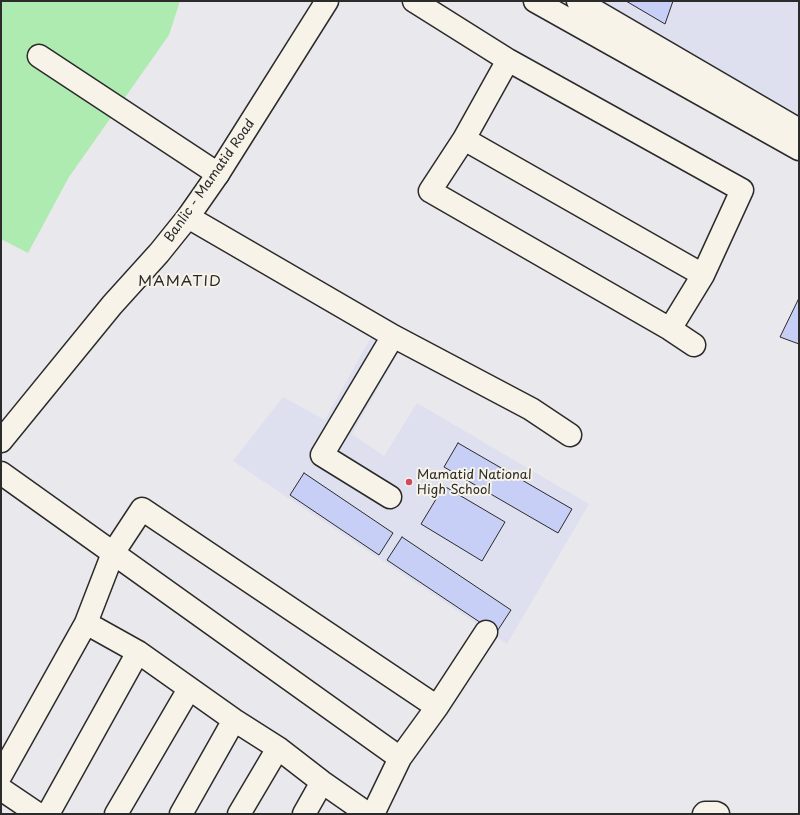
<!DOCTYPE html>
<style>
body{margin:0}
#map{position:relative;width:800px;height:815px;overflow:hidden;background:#e9e8ec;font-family:"Playpen Sans",sans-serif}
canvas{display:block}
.frame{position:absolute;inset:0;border:2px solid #2b2b2b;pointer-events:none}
</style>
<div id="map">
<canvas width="800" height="815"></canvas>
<div class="frame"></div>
</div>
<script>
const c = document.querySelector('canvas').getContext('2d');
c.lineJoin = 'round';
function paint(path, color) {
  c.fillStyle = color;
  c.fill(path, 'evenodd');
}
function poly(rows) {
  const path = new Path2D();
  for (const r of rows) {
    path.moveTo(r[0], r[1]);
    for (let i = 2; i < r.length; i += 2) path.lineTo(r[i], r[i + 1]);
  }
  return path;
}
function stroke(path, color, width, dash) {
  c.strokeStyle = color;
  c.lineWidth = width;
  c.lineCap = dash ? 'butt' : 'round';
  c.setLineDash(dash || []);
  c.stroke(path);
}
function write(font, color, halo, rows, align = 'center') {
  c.font = font + ' "Playpen Sans",sans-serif';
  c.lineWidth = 4;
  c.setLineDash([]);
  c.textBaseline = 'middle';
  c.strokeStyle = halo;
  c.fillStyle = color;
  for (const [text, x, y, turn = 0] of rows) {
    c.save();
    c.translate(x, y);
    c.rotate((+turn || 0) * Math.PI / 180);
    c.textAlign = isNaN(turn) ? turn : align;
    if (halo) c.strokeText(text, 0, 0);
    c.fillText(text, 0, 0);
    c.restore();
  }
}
const built = poly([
 [553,1,799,1,799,143],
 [375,330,402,346,352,434,384,456,417,403,589,504,507,644,233,461,283,397,325,420]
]);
const green = poly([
 [1,1,180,1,169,35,69,177,28,253,1,239]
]);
const building = poly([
 [626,1,673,1,665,24,626,1],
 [799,298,799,344,780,337,799,298],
 [458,443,572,509,558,533,444,467,458,443],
 [304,473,393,533,379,555,290,495,304,473],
 [444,486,505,522,482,561,421,524,444,486],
 [402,537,511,610,496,633,387,560,402,537]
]);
const minor = poly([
 [414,1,508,60,742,190,703,275,670,329],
 [535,1,799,149],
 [578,1,799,130],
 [39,56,218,174],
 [508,60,464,139,430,191,670,329,694,345],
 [464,139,703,275],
 [188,217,393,336,531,409,570,435],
 [1,473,400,758],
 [390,497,322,455,393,336],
 [86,623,138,652,234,720,278,748,322,782,368,814],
 [1,775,86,623,113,553,142,509,437,707],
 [1,789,38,814],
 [48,814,138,652],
 [116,814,189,689],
 [181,814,234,720],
 [239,814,278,748],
 [304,814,322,782],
 [373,814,400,758,437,707,486,632],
 [704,814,705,813,716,813,718,814]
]);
const major = poly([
 [1,441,112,305,159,253,188,217,218,174,327,1]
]);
const markers = [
 [409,482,4,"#d1495b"]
];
const streetNames = [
 ["Banlic - Mamatid Road",210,181,-55]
];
const poiNames = [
 ["Mamatid National",417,475],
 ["High School",417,490]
];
const quarterNames = [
 ["MAMATID",180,282]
];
paint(built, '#dfe0ef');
paint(green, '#aeebb1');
paint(building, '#c7cff7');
stroke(building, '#2b2b2b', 1);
stroke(minor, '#2b2b2b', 25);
stroke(major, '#2b2b2b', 25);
stroke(minor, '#f7f3e8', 22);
stroke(major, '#f7f3e8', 22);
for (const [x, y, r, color] of markers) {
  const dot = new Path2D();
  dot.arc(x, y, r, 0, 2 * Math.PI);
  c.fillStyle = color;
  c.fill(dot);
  stroke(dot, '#f7f3e8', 1.5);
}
write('13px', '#2b2b2b', '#f7f3e8', streetNames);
write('13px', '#2b2b2b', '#f7f3e8', poiNames, 'left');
c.letterSpacing = '1px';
write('15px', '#2b2b2b', '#f7f3e8', quarterNames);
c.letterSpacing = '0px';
</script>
